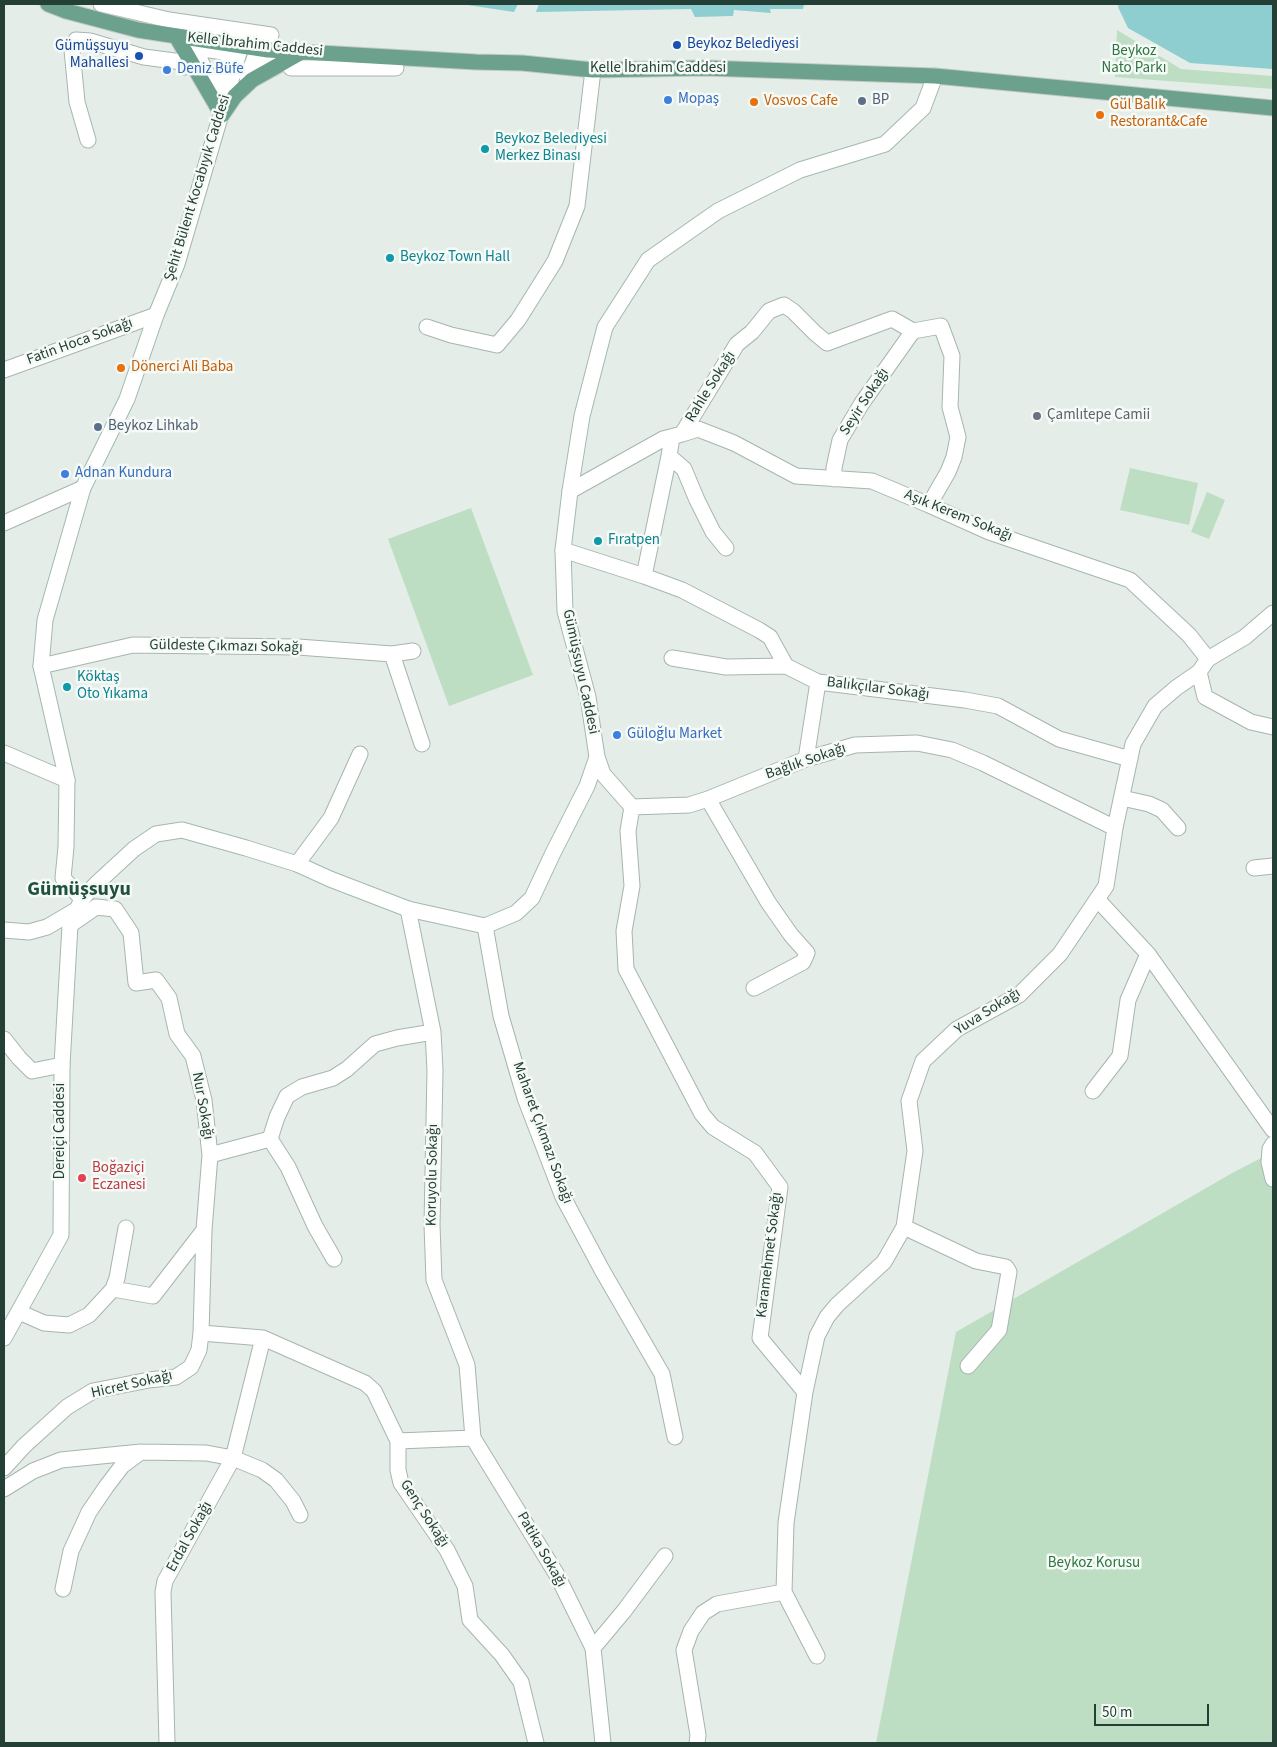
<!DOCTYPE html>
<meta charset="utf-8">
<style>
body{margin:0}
#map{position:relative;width:1277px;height:1747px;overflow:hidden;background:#e5ede8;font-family:"Source Sans 3",sans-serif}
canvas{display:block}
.frame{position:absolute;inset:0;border:5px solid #243f35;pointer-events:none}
.scale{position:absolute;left:1094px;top:1704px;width:115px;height:22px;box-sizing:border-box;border:2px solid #243f35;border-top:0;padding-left:6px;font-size:15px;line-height:18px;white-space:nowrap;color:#243f35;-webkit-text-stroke:4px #f5faf7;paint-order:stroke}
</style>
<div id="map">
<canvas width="1277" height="1747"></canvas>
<div class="frame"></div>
<div class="scale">50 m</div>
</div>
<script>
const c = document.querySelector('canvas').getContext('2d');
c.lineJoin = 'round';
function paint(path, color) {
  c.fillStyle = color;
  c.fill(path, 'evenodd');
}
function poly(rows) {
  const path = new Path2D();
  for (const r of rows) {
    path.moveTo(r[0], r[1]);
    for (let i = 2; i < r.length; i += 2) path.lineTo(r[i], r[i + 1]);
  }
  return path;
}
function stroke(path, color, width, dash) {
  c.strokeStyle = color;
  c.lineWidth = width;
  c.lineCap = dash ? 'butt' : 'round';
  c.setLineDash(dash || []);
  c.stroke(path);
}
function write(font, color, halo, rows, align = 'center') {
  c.font = font + ' "Source Sans 3",sans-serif';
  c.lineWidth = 5;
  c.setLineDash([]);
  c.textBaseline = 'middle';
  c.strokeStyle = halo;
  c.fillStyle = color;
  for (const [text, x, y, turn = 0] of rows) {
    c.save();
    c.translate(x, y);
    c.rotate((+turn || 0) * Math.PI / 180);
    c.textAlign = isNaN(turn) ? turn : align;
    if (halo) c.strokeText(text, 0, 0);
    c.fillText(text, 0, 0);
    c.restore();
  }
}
const green = poly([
 [1117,30,1181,69,1273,76,1273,89,1115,77],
 [1130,468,1198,483,1189,525,1120,510],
 [1207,492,1225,500,1209,539,1191,532],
 [471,508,533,675,449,706,388,539],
 [1273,1152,1273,1743,876,1743,956,1332,1234,1172]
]);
const water = poly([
 [461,4,518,4,514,12],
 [539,4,827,4,804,5,803,9,770,9,771,13,734,10,733,16,695,17,691,9,536,12],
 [1119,4,1273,4,1273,69,1190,63,1128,28,1118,7]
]);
const street = poly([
 [101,4,169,20,271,35],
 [195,48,231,53,217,93,202,64,195,48],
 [256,54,270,57,246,75,252,65,256,54],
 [291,68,396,68],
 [88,140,77,102,72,50,76,40,90,41,144,57,182,62,184,67],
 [427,327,451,335,497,345,518,320,555,261,577,206,593,70],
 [4,370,156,315],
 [682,434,698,429,734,443,796,476,872,481,929,505,989,532,1130,580,1189,635,1208,659],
 [669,456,684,469,697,500,713,532,726,548],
 [834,479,834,468,840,440,862,403,913,331],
 [570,491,663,439,682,434,737,344,752,332,769,311,784,305,793,311,815,333,827,343,892,319,913,331,941,326,952,356,950,407,958,437,954,457,948,472,929,505],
 [4,523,83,488],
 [563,550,644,576,682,590,759,630,770,637,786,666,818,682,965,700,998,706,1059,739,1130,759],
 [644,576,669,456,672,437],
 [392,654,422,744],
 [672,658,726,667,786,666],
 [41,666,133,645,298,647,392,654,413,651],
 [1199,672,1205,697,1251,722,1273,727],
 [4,753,67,780],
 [597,757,603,774,632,807],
 [806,759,818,682],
 [1122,798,1149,804,1162,810,1178,828],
 [708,799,768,902,791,935,807,953,803,962,754,988],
 [632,807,628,831,632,886,624,931,626,969,702,1114,713,1127,755,1153,780,1187,760,1338,805,1392],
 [632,807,689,805,708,799,806,759,855,745,917,743,952,750,983,763,1115,828],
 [297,864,331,818,360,754],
 [1254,868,1273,866],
 [1097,899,1148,954,1273,1130],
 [408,909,433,1032,435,1070,432,1225,434,1280,467,1365,473,1438],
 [485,926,501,1016,525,1098,563,1197,602,1270,662,1374,675,1437],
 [4,930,29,932,47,927,76,910],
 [4,1039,19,1058,32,1071,62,1065],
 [1093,1091,1120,1056,1128,1000,1148,954],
 [270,1139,277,1117,287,1096,302,1087,333,1078,347,1069,375,1044,397,1038,433,1032],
 [270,1139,288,1167,315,1226,334,1259],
 [1273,1144,1270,1149,1269,1162,1273,1179],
 [210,1155,270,1139],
 [904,1227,976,1261,1006,1267,1009,1272,999,1330,968,1366],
 [113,1289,153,1296,204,1230],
 [19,1312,44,1323,69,1325,89,1315,113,1289,117,1278,126,1228],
 [201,1333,263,1338,365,1383,374,1391,398,1441,398,1470,401,1483,447,1550,465,1586,470,1620,502,1655,521,1682,536,1743],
 [398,1441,473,1438,557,1575,593,1648,603,1743],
 [4,1468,24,1446,67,1407,93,1391,149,1380,176,1377,191,1367,199,1350,201,1333,204,1230,210,1155,204,1100,193,1056,177,1034,169,998,156,980,136,983,131,933,115,909,96,907,70,925],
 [4,1489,33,1471,61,1460,141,1452,206,1453,233,1458,262,1470,276,1480,293,1501,300,1515],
 [63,1589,71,1551,89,1512,106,1487,122,1466,141,1452],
 [784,1592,817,1656],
 [593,1648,624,1611,665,1556],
 [167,1743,163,1592,165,1581,233,1458,263,1338],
 [697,1743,698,1735,684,1650,691,1631,703,1613,717,1604,784,1592,786,1523,805,1392,817,1336,827,1317,837,1305,884,1262,904,1227,915,1151,909,1101,923,1061,957,1029,1019,995,1060,954,1106,886,1115,828,1133,744,1155,706,1176,688,1199,672,1208,659,1245,637,1273,613]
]);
const secondary = poly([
 [82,899,63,878,66,847,67,780,41,666,45,620,83,488,127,399,156,315,177,264,241,46],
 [4,1338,61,1235,62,1065,70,925,82,899,96,884,134,849,156,834,182,830,246,848,297,864,330,879,408,909,485,926,516,913,532,898,553,853,587,786,597,757,588,697,565,611,563,550,570,491,582,416,605,327,648,260,718,211,800,170,885,144,923,108,935,76]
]);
const primary = poly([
 [48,4,66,11,138,30,268,50,476,62,522,63,593,70,705,68,935,76,1273,108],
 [176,36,222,115,235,96,252,80,300,53]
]);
const markers = [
 [677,45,5,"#1a4fb4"],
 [139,56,5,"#1a4fb4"],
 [167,70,5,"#3f7fe0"],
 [668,100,5,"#3f7fe0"],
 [862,101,5,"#5c6f8a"],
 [754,102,5,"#e8710a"],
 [1100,115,5,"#e8710a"],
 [485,149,5,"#0f9aa8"],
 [390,258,5,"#0f9aa8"],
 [121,368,5,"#e8710a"],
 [1037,416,5,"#6b7280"],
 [98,427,5,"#5c6f8a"],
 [65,474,5,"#3f7fe0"],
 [598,541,5,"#0f9aa8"],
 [67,687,5,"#0f9aa8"],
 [617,735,5,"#3f7fe0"],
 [82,1178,5,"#e0444e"]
];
const streetNames = [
 ["Kelle İbrahim Caddesi",255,45,6],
 ["Kelle İbrahim Caddesi",658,69],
 ["Şehit Bülent Kocabıyık Caddesi",198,188,-73],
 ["Fatin Hoca Sokağı",80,342,-20],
 ["Rahle Sokağı",711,387,-58],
 ["Seyir Sokağı",865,402,-57],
 ["Aşık Kerem Sokağı",958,516,22],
 ["Güldeste Çıkmazı Sokağı",226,647,1],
 ["Gümüşsuyu Caddesi",580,672,78],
 ["Balıkçılar Sokağı",878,689,7],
 ["Bağlık Sokağı",806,762,-19],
 ["Yuva Sokağı",988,1012,-32],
 ["Nur Sokağı",202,1106,80],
 ["Dereiçi Caddesi",61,1131,-90],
 ["Maharet Çıkmazı Sokağı",542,1133,70],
 ["Koruyolu Sokağı",433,1175,-89],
 ["Karamehmet Sokağı",770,1255,-83],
 ["Hicret Sokağı",132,1385,-13],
 ["Genç Sokağı",424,1514,57],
 ["Erdal Sokağı",190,1537,-61],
 ["Patika Sokağı",541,1550,60]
];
const transitNames = [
 ["Beykoz Belediyesi",687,45],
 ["Gümüşsuyu",129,47,"right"],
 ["Mahallesi",129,64,"right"]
];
const parkNames = [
 ["Beykoz",1134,52],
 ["Nato Parkı",1134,69],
 ["Beykoz Korusu",1094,1564]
];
const shopNames = [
 ["Deniz Büfe",177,70],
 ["Mopaş",678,100],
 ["Adnan Kundura",75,474],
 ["Güloğlu Market",627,735]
];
const serviceNames = [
 ["BP",872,101],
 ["Beykoz Lihkab",108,427]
];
const foodNames = [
 ["Vosvos Cafe",764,102],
 ["Gül Balık",1110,106],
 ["Restorant&Cafe",1110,123],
 ["Dönerci Ali Baba",131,368]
];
const cultureNames = [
 ["Beykoz Belediyesi",495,140],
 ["Merkez Binası",495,157],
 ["Beykoz Town Hall",400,258],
 ["Fıratpen",608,541],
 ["Köktaş",77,678],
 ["Oto Yıkama",77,695]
];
const worshipNames = [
 ["Çamlıtepe Camii",1047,416]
];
const healthNames = [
 ["Boğaziçi",92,1169],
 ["Eczanesi",92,1186]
];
const districtNames = [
 ["Gümüşsuyu",79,891]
];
paint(green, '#bedec3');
paint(water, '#8fced0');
stroke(street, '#a7b5af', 17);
stroke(secondary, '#a3b9af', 17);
stroke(primary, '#c2c9c6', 17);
stroke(street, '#fff', 15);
stroke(secondary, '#fff', 15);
stroke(primary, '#6ba18d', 15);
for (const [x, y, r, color] of markers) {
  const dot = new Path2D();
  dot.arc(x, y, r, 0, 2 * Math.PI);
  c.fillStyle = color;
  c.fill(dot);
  stroke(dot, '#f5faf7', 2);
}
write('15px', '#243f35', '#f5faf7', streetNames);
write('15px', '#164399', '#f5faf7', transitNames, 'left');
write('15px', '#2f7542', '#f5faf7', parkNames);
write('15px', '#366cbe', '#f5faf7', shopNames, 'left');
write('15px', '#4e5e75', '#f5faf7', serviceNames, 'left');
write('15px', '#c56008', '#f5faf7', foodNames, 'left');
write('15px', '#0d838f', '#f5faf7', cultureNames, 'left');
write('15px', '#5b616d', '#f5faf7', worshipNames, 'left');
write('15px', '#be3a42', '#f5faf7', healthNames, 'left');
write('bold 20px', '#20513f', '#f5faf7', districtNames);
</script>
